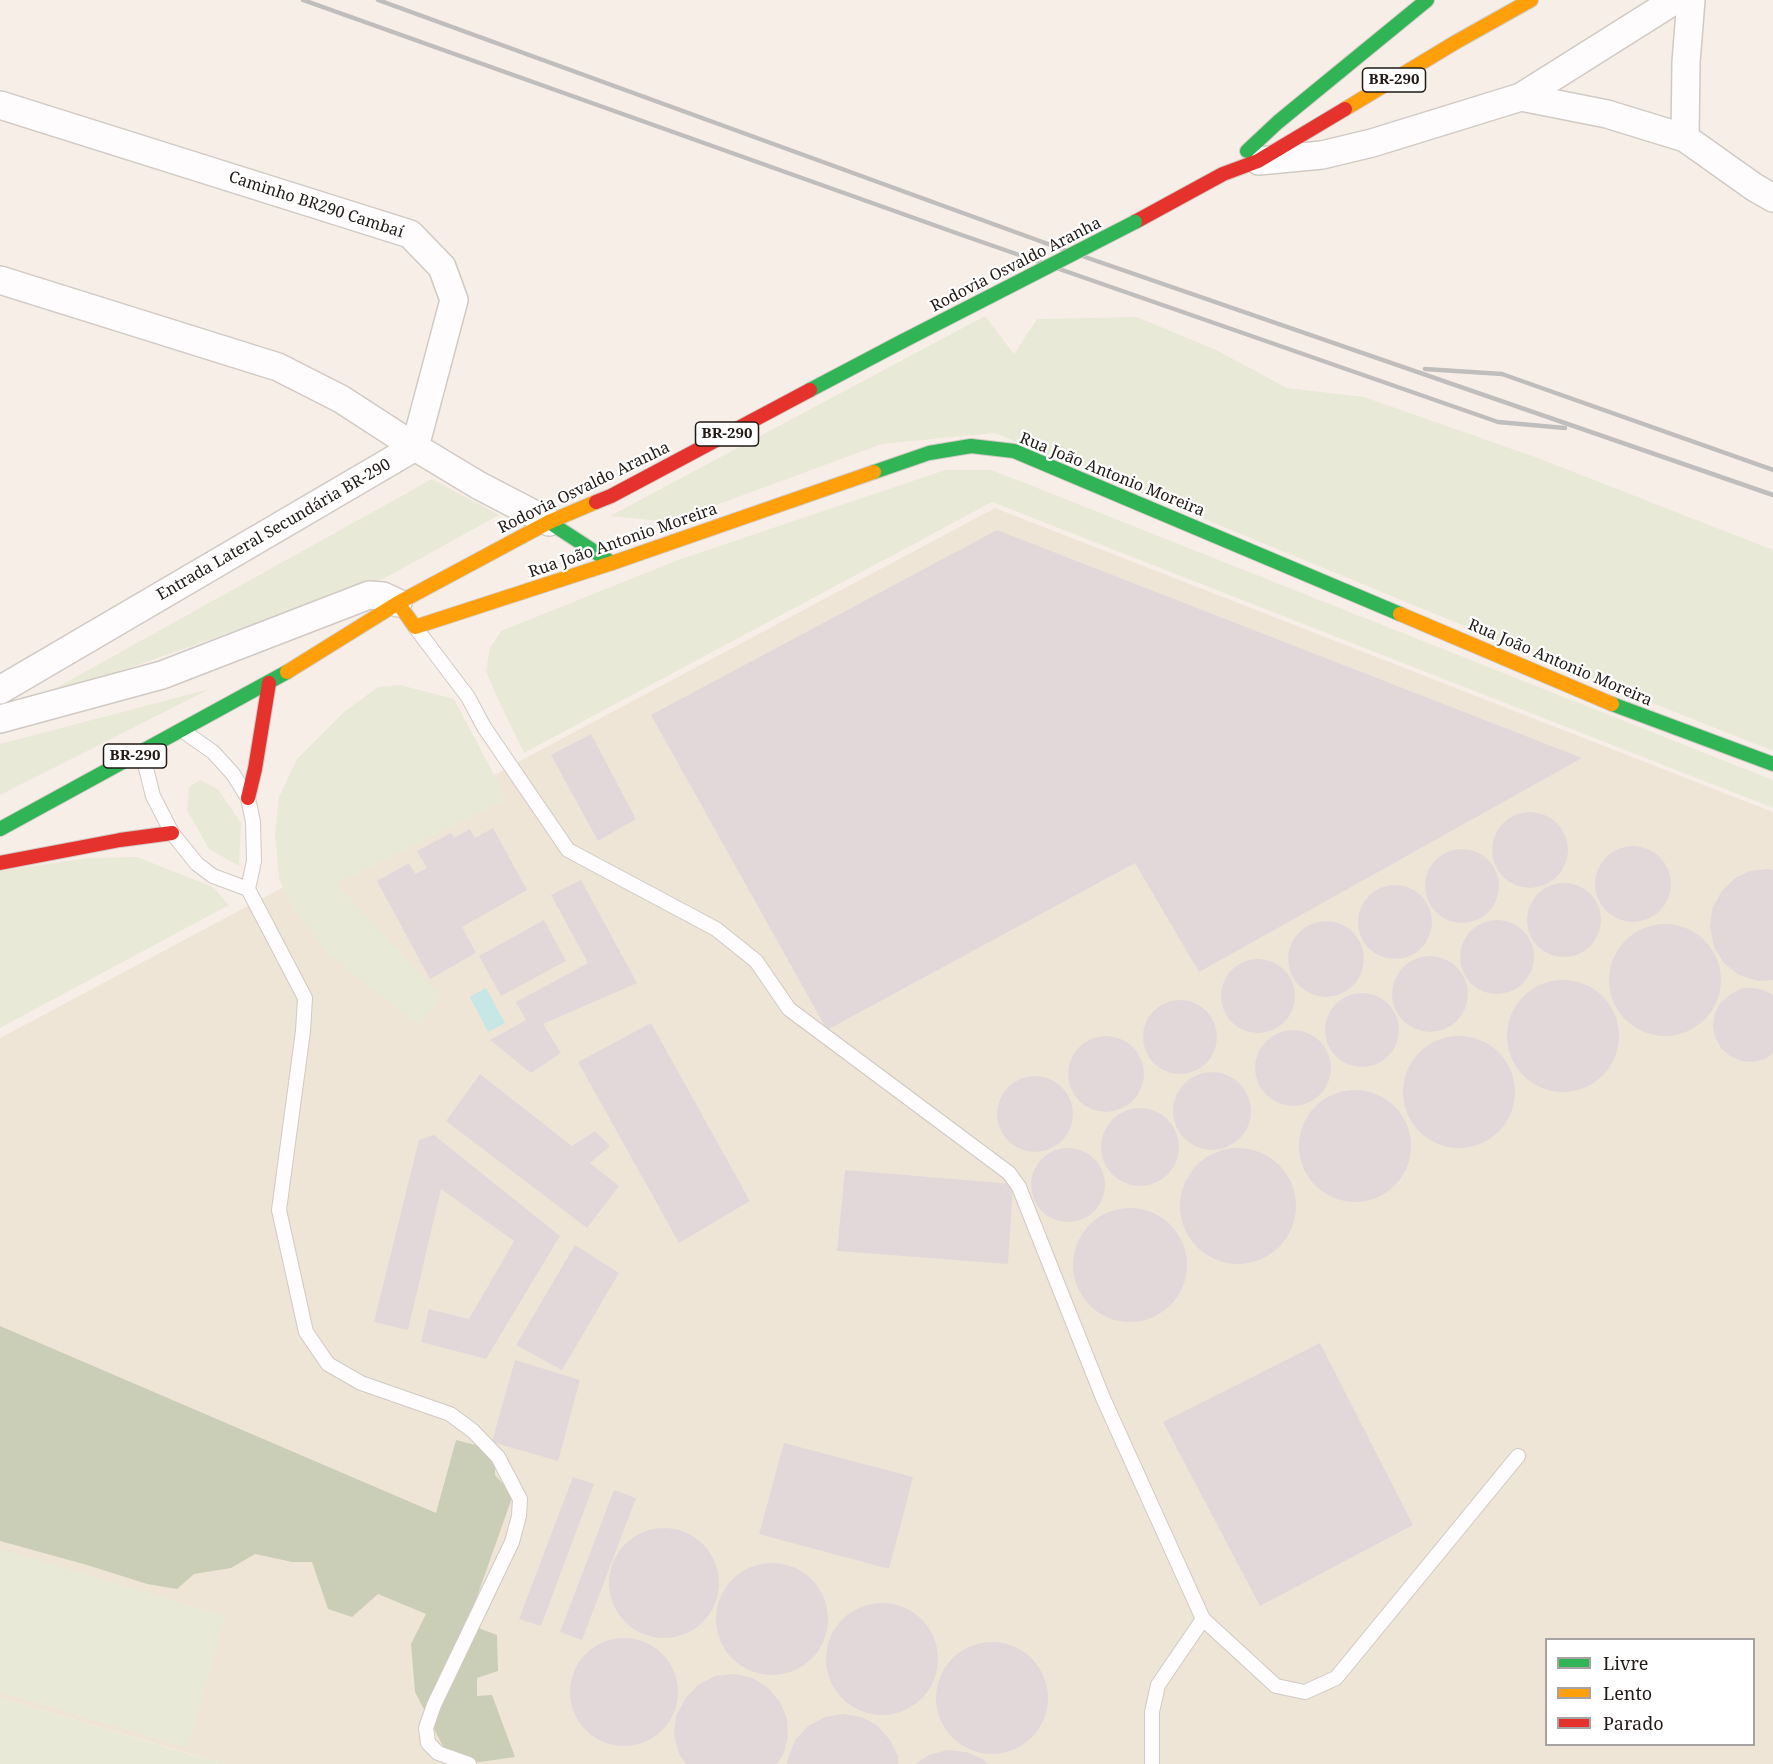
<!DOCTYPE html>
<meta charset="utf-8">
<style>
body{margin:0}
#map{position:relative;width:1773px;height:1764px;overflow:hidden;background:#f8eee8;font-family:"Noto Serif",serif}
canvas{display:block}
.legend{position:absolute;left:1545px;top:1638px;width:210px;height:108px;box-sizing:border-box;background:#fff;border:2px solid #a7a3a2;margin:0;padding:8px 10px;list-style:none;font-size:18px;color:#221a16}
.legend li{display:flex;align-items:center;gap:12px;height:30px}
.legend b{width:30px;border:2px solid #a7a3a2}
</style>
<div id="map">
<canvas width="1773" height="1764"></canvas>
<ul class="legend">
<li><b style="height:8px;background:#30b455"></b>Livre</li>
<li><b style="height:8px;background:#ff9f0a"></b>Lento</li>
<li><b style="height:8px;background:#e5322d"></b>Parado</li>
</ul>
</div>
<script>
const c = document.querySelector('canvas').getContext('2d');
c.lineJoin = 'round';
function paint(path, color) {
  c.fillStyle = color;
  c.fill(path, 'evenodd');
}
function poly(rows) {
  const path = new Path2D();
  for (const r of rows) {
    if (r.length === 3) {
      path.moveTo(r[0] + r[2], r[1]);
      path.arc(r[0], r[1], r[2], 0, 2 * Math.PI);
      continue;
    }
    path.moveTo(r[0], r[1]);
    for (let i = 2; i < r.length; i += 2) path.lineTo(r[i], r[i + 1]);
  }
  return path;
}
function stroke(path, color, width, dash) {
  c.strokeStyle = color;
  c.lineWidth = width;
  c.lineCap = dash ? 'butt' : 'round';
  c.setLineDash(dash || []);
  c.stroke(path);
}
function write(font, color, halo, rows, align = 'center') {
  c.font = font + ' "Noto Serif",serif';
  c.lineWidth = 4.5;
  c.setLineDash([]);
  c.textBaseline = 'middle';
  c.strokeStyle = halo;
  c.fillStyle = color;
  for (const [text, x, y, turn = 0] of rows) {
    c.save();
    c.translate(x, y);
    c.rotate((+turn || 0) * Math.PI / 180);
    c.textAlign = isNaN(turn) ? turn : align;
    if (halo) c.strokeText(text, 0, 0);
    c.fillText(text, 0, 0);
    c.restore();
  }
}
const industrial = poly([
 [995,508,1773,812,1773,1764,225,1764,0,1698,0,1038],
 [1546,1640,1754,1640,1754,1744,1546,1744]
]);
const green = poly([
 [985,316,1014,354,1037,319,1137,317,1216,350,1287,388,1364,397,1538,458,1773,550,1773,751,1642,699,995,433,882,444,670,522,610,516],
 [945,470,991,470,1030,485,1773,780,1773,808,992,502,524,753,496,695,486,671,490,648,501,631,678,560],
 [432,479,499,515,385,578,27,704],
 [400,685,454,699,507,799,337,884,442,997,419,1026,326,952,295,911,279,879,275,834,279,797,297,759,344,712,378,687],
 [210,689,0,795,0,744],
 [200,780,218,789,241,823,239,866,209,849,187,810,189,787],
 [137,857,213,887,229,905,0,1028,0,871,87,858],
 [0,1549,226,1616,188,1748,0,1692],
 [0,1698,176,1750,225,1764,0,1764]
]);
const forest = poly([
 [0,1326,436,1513,456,1440,495,1450,495,1475,513,1495,473,1608,476,1627,497,1635,498,1671,477,1678,477,1696,492,1695,515,1757,466,1764,452,1764,415,1692,411,1644,426,1614,378,1594,352,1617,328,1609,312,1562,292,1562,255,1554,231,1568,194,1574,177,1589,147,1584,87,1565,0,1541]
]);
const water = poly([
 [486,988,505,1023,488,1032,470,997]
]);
const building = poly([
 [997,530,1582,758,1199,972,1135,863,827,1030,651,715],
 [591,734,636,819,598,841,551,755],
 [1530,850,38],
 [493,828,527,890,462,927,476,953,430,979,377,881,409,863,415,874,427,868,417,851,451,833,454,838,470,829,475,838],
 [1633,884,38],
 [1462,886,37],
 [1768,869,1773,870,1773,980,1758,981,1739,975,1724,963,1714,947,1710,928,1712,909,1721,892,1735,878,1750,871],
 [581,880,637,983,543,1024,561,1053,531,1073,490,1040,526,1020,516,1002,588,963,551,895],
 [1564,920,37],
 [1395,922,37],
 [1497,957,37],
 [544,920,566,961,501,996,479,956],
 [1326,959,38],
 [1665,980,56],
 [1430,994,38],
 [1258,996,37],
 [1563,1036,56],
 [1742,988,1755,988,1766,991,1773,995,1773,1054,1765,1059,1753,1062,1741,1061,1730,1056,1721,1048,1715,1037,1713,1025,1715,1013,1721,1002,1731,994],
 [1362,1030,37],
 [1180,1037,37],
 [651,1023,750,1201,679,1243,578,1062],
 [1293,1068,38],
 [1106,1074,38],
 [1459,1092,56],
 [1212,1111,39],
 [480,1074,572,1146,595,1131,610,1146,590,1163,619,1186,587,1228,446,1121],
 [1035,1114,38],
 [1355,1146,56],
 [1140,1147,39],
 [434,1135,560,1236,486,1359,421,1342,429,1309,469,1319,514,1241,441,1189,408,1330,374,1322,419,1140],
 [1238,1206,58],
 [1068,1185,37],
 [845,1170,1013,1184,1008,1264,837,1251],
 [1130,1265,57],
 [575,1245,619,1273,562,1370,516,1345],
 [1320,1343,1413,1525,1260,1606,1163,1422],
 [515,1360,580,1380,558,1461,492,1442],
 [784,1443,913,1477,889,1569,759,1534],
 [573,1477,594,1484,541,1626,519,1619],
 [614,1490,636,1498,582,1640,560,1632],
 [664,1583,55],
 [772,1619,56],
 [882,1659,56],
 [624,1692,54],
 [992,1698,56],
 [735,1674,753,1678,768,1688,780,1702,787,1719,788,1737,783,1755,777,1764,686,1764,679,1754,674,1735,676,1716,685,1699,698,1685,715,1676],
 [843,1714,862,1717,878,1726,890,1740,898,1756,898,1764,787,1764,788,1758,795,1740,808,1726,825,1717],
 [947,1750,966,1752,983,1759,988,1764,915,1764,929,1755]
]);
const lane = poly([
 [415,627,468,697,484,727,568,850,716,929,756,961,789,1009,1009,1173,1019,1187,1103,1398,1203,1619,1276,1686,1305,1692,1336,1678,1518,1456],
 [183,731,213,752,233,774,248,798,253,822,254,861,248,889,305,998,303,1031,279,1210,306,1332,328,1364,361,1383,450,1414,473,1431,498,1457,520,1499,519,1516,512,1542,434,1705,426,1728,428,1743,438,1753,469,1764],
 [142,752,153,796,172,833,197,864,213,876,248,889],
 [1152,1764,1152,1712,1158,1685,1203,1619]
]);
const street = poly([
 [1521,97,1607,114,1685,138,1754,187,1773,198],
 [0,105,410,234,442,267,454,300,415,447,341,399,278,367,0,280],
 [1685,138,1686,62,1691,0],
 [1259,161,1322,155,1372,143,1521,97,1675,0],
 [0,690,415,447,478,485,549,522],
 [0,719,162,675,369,595,383,596,398,603]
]);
const fast = poly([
 [1247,151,1278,122,1427,0],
 [810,390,903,341],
 [874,472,929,453,971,446,1014,451,1400,614],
 [549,522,612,563],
 [1612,704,1773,764],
 [0,829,287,672]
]);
const slow = poly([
 [1345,109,1456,42,1531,0],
 [398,603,415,627,612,563,874,472],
 [1400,614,1612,704],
 [287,672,398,603,549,522,596,502]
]);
const jam = poly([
 [1135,222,1223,174,1258,161,1345,109],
 [596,502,611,496,810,390],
 [248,798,255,769,269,683],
 [0,863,120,840,172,833]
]);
const rail = poly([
 [303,0,959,234,1498,422,1565,428],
 [378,0,1059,248,1773,495],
 [1425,369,1502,374,1773,470]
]);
const fastBridge = poly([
 [903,341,1135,222]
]);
const shields = [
 [1394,80,63],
 [727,434,63],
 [135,756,63]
];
const shieldNames = [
 ["BR-290",1394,80],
 ["BR-290",727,434],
 ["BR-290",135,756]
];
const streetNames = [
 ["Caminho BR290 Cambaí",316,205,18],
 ["Rodovia Osvaldo Aranha",1016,265,-27],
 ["Rua João Antonio Moreira",1112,475,22],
 ["Rodovia Osvaldo Aranha",584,488,-26],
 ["Entrada Lateral Secundária BR-290",274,530,-30],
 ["Rua João Antonio Moreira",623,541,-19],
 ["Rua João Antonio Moreira",1560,663,23]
];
paint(industrial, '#efe5d7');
paint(green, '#e9e9d8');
paint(forest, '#cbceb7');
paint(water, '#c6e7e5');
paint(building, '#e2d8da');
stroke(lane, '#d1c9c4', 16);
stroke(street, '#d1c9c4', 30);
stroke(fast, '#d1c9c4', 16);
stroke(slow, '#d1c9c4', 16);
stroke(jam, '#d1c9c4', 16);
stroke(lane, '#fefcfc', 14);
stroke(street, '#fefcfc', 27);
stroke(fast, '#30b455', 14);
stroke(slow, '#ff9f0a', 14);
stroke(jam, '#e5322d', 14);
stroke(rail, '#c0bebc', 4.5);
stroke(fastBridge, '#d1c9c4', 16, []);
stroke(fastBridge, '#30b455', 14);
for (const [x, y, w] of shields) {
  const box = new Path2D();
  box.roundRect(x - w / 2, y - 12, w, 24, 4.5);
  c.fillStyle = '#fff';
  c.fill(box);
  stroke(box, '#221a16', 1.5);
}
write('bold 15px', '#221a16', null, shieldNames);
write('16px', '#221a16', '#fff', streetNames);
</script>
